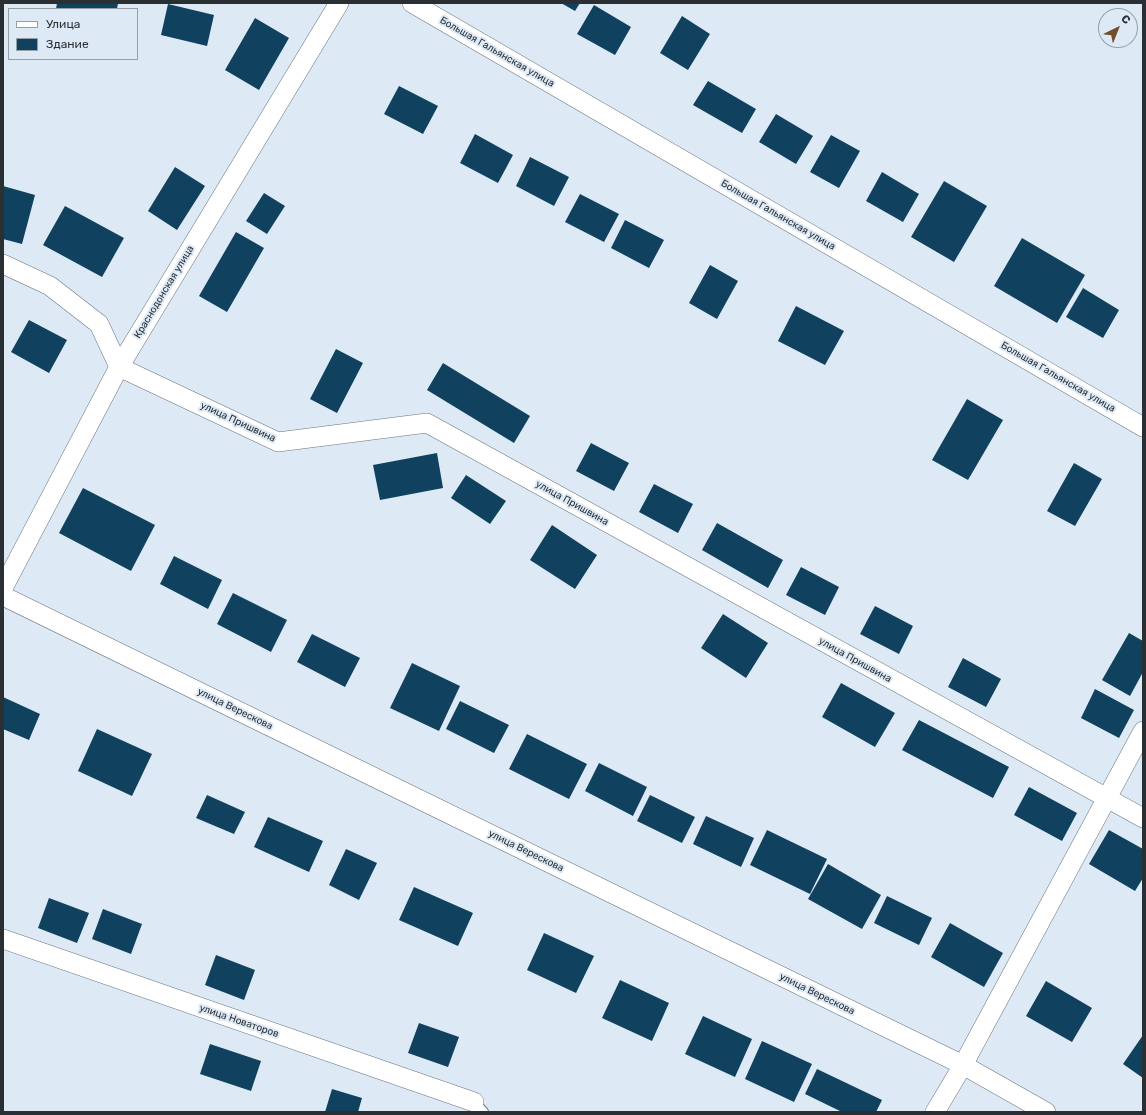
<!DOCTYPE html>
<meta charset="utf-8">
<style>
body{margin:0}
#map{position:relative;width:1146px;height:1115px;overflow:hidden;background:#ddeaf5;font-family:Rubik,sans-serif}
canvas{display:block}
.frame{position:absolute;inset:0;border:4px solid #2a2f33;pointer-events:none}
.legend{position:absolute;left:8px;top:8px;width:130px;height:52px;box-sizing:border-box;background:#ddeaf5;border:1px solid #959fa7;margin:0;padding:5px 7px;list-style:none;font-size:12px;color:#2a2f33}
.legend li{display:flex;align-items:center;gap:8px;height:20px}
.legend b{width:20px;border:1px solid #959fa7}
.north{position:absolute;left:1098px;top:8px;width:40px;height:40px;box-sizing:border-box;background:#ddeaf5;border:1px solid #959fa7;border-radius:50%;rotate:43deg;font-size:11px;font-weight:700;line-height:16px;text-align:center;color:#2a2f33}
.north::after{content:'';display:block;margin:auto;width:14px;height:18px;background:#734c2a;clip-path:polygon(50% 0,100% 100%,50% 72%,0 100%)}
</style>
<div id="map">
<canvas width="1146" height="1115"></canvas>
<div class="frame"></div>
<ul class="legend">
<li><b style="height:5px;background:#fff"></b>Улица</li>
<li><b style="height:11px;background:#10415f"></b>Здание</li>
</ul>
<div class="north">С</div>
</div>
<script>
const c = document.querySelector('canvas').getContext('2d');
c.lineJoin = 'round';
function paint(path, color) {
  c.fillStyle = color;
  c.fill(path, 'evenodd');
}
function poly(rows) {
  const path = new Path2D();
  for (const r of rows) {
    path.moveTo(r[0], r[1]);
    for (let i = 2; i < r.length; i += 2) path.lineTo(r[i], r[i + 1]);
  }
  return path;
}
function stroke(path, color, width, dash) {
  c.strokeStyle = color;
  c.lineWidth = width;
  c.lineCap = dash ? 'butt' : 'round';
  c.setLineDash(dash || []);
  c.stroke(path);
}
function write(font, color, halo, rows, align = 'center') {
  c.font = font + ' Rubik,sans-serif';
  c.lineWidth = 4;
  c.setLineDash([]);
  c.textBaseline = 'middle';
  c.strokeStyle = halo;
  c.fillStyle = color;
  for (const [text, x, y, turn = 0] of rows) {
    c.save();
    c.translate(x, y);
    c.rotate((+turn || 0) * Math.PI / 180);
    c.textAlign = isNaN(turn) ? turn : align;
    if (halo) c.strokeText(text, 0, 0);
    c.fillText(text, 0, 0);
    c.restore();
  }
}
const building = poly([
 [57,3,118,3,117,9,56,9],
 [561,3,580,3,575,11],
 [168,4,214,15,207,46,161,35],
 [594,5,631,27,615,55,577,34],
 [682,16,710,34,688,70,660,53],
 [255,18,289,38,259,90,225,70],
 [708,81,756,109,742,133,693,105],
 [399,86,438,106,423,134,384,114],
 [776,114,813,136,796,164,759,142],
 [475,134,513,155,498,183,460,163],
 [831,135,860,151,839,188,810,172],
 [530,157,569,177,554,206,516,186],
 [175,167,205,186,177,230,148,211],
 [882,172,919,194,903,222,866,201],
 [944,181,987,206,954,262,911,237],
 [3,186,35,195,22,244,3,239],
 [264,193,285,206,267,234,246,221],
 [580,194,619,214,604,242,565,222],
 [65,206,124,238,102,277,43,245],
 [625,220,664,240,649,268,611,248],
 [236,232,264,248,227,312,199,296],
 [1022,238,1085,275,1057,323,994,286],
 [710,265,738,281,717,319,689,303],
 [1083,288,1119,310,1103,338,1066,317],
 [796,306,844,331,825,365,778,341],
 [29,320,67,340,49,373,11,352],
 [336,349,363,363,337,413,310,399],
 [443,363,530,416,514,443,427,390],
 [967,399,1003,420,968,480,932,460],
 [591,443,629,463,614,491,576,471],
 [437,453,443,488,380,500,373,465],
 [1074,463,1102,479,1075,526,1047,511],
 [466,475,506,501,490,524,451,498],
 [654,484,693,504,678,533,639,512],
 [83,488,155,525,131,571,59,533],
 [717,523,783,560,768,588,702,550],
 [552,525,597,555,575,589,530,560],
 [174,556,222,580,208,609,160,584],
 [801,567,839,587,825,615,786,595],
 [233,593,287,620,271,652,217,624],
 [875,606,913,626,899,654,860,634],
 [723,614,768,643,746,678,701,648],
 [1129,633,1143,641,1143,672,1130,696,1102,680],
 [312,634,360,658,345,687,297,662],
 [963,658,1001,679,986,707,948,687],
 [412,663,460,686,439,731,390,708],
 [841,683,895,713,875,747,822,717],
 [1095,689,1134,710,1119,738,1081,718],
 [3,697,40,714,29,740,3,729],
 [460,701,509,725,494,753,446,729],
 [919,720,1009,767,993,798,902,750],
 [97,729,152,754,132,796,78,771],
 [527,734,587,764,569,799,509,769],
 [599,763,647,787,633,816,585,791],
 [1029,787,1077,813,1062,841,1014,815],
 [207,795,245,812,234,834,196,818],
 [650,795,695,817,682,843,637,821],
 [706,816,754,838,741,867,693,844],
 [268,817,323,841,309,872,254,847],
 [767,830,827,859,810,894,750,865],
 [1109,830,1143,849,1143,878,1135,891,1089,864],
 [346,849,377,863,359,900,329,885],
 [828,864,881,895,862,929,808,899],
 [414,887,473,913,458,946,399,920],
 [887,896,932,918,919,945,874,923],
 [49,898,89,913,77,943,38,928],
 [103,909,142,924,131,954,92,939],
 [950,923,1003,953,984,987,931,957],
 [544,933,594,956,576,993,527,970],
 [216,955,255,970,244,1000,205,985],
 [620,980,669,1003,652,1041,602,1018],
 [1046,981,1092,1008,1072,1042,1026,1016],
 [703,1016,752,1039,735,1077,685,1054],
 [419,1023,459,1037,448,1067,408,1053],
 [1143,1035,1143,1078,1123,1064],
 [762,1041,812,1064,794,1102,745,1079],
 [210,1044,261,1061,251,1091,200,1074],
 [817,1069,882,1100,876,1112,842,1112,805,1094],
 [332,1089,362,1098,358,1112,325,1112]
]);
const service = poly([
 [474,1102,483,1112]
]);
const minor = poly([
 [412,3,1143,427],
 [3,264,50,286,99,324,119,367,278,442,427,423,1143,818],
 [3,588,119,367,339,3],
 [3,596,963,1065,1046,1112],
 [3,939,474,1102],
 [935,1112,963,1065,1143,731]
]);
const streetNames = [
 ["Большая Гальянская улица",497,52,30],
 ["Большая Гальянская улица",778,215,30],
 ["Краснодонская улица",164,292,-59],
 ["Большая Гальянская улица",1058,377,30],
 ["улица Пришвина",238,422,25],
 ["улица Пришвина",572,503,29],
 ["улица Пришвина",855,660,29],
 ["улица Верескова",235,709,26],
 ["улица Верескова",526,851,26],
 ["улица Верескова",817,994,26],
 ["улица Новаторов",239,1021,19]
];
paint(building, '#10415f');
stroke(service, '#69757f', 12);
stroke(minor, '#69757f', 20);
stroke(service, '#fff', 10);
stroke(minor, '#fff', 19);
write('10px', '#2a2f33', '#ddeaf5', streetNames);
</script>
